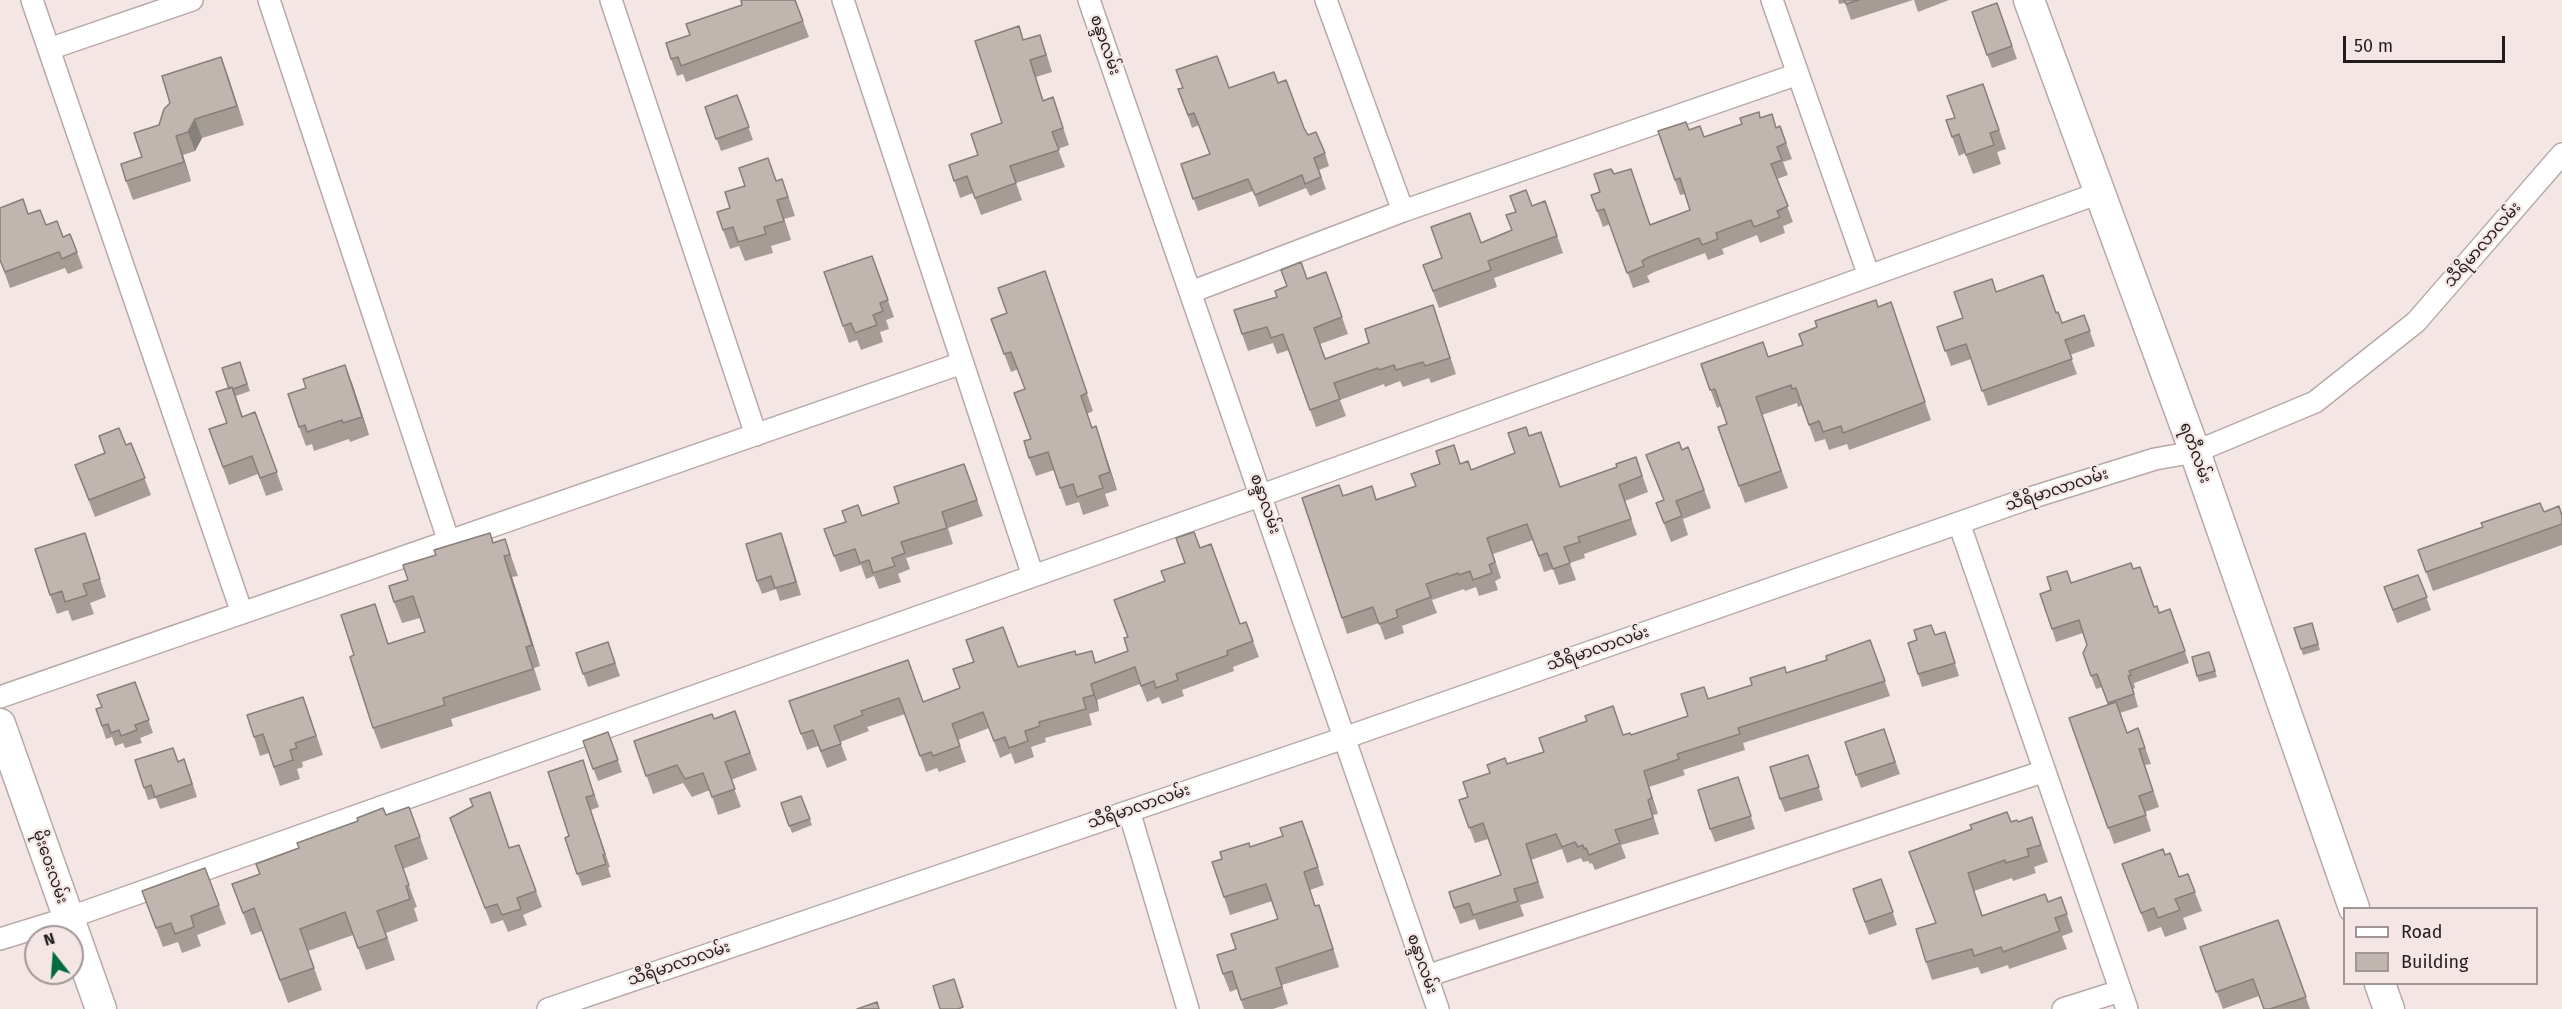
<!DOCTYPE html>
<meta charset="utf-8">
<style>
body{margin:0}
#map{position:relative;width:2562px;height:1009px;overflow:hidden;background:#f4e6e5;font-family:"Fira Sans",sans-serif}
canvas{display:block}
.legend{position:absolute;left:2343px;top:907px;width:195px;height:78px;box-sizing:border-box;background:#f4e6e5;border:2px solid #a09695;margin:0;padding:8px 10px;list-style:none;font-size:18px;color:#221d1c}
.legend li{display:flex;align-items:center;gap:12px;height:30px}
.legend b{width:30px;border:2px solid #a09695}
.north{position:absolute;left:24px;top:925px;width:60px;height:60px;box-sizing:border-box;background:#f4e6e5;border:2px solid #a09695;border-radius:50%;rotate:343deg;font-size:16px;font-weight:700;line-height:24px;text-align:center;color:#221d1c}
.north::after{content:'';display:block;margin:auto;width:21px;height:27px;background:#006b41;clip-path:polygon(50% 0,100% 100%,50% 72%,0 100%)}
.scale{position:absolute;left:2343px;top:36px;width:162px;height:27px;box-sizing:border-box;border:3px solid #221d1c;border-top:0;padding-left:8px;font-size:18px;line-height:21px;white-space:nowrap;color:#221d1c;-webkit-text-stroke:4px #f4e6e5;paint-order:stroke}
</style>
<div id="map">
<canvas width="2562" height="1009"></canvas>
<ul class="legend">
<li><b style="height:8px;background:#fff"></b>Road</li>
<li><b style="height:16px;background:#c0b5af"></b>Building</li>
</ul>
<div class="north">N</div>
<div class="scale">50 m</div>
</div>
<script>
const c = document.querySelector('canvas').getContext('2d');
c.lineJoin = 'round';
function poly(rows) {
  const path = new Path2D();
  for (const r of rows) {
    path.moveTo(r[0], r[1]);
    for (let i = 2; i < r.length; i += 2) path.lineTo(r[i], r[i + 1]);
  }
  return path;
}
function stroke(path, color, width, dash) {
  c.strokeStyle = color;
  c.lineWidth = width;
  c.lineCap = dash ? 'butt' : 'round';
  c.setLineDash(dash || []);
  c.stroke(path);
}
function paint(path, color) {
  c.fillStyle = color;
  c.fill(path, 'evenodd');
}
function write(font, color, halo, rows, align = 'center') {
  c.font = font + ' "Fira Sans","Noto Sans Myanmar",sans-serif';
  c.lineWidth = 4.5;
  c.setLineDash([]);
  c.textBaseline = 'middle';
  c.strokeStyle = halo;
  c.fillStyle = color;
  for (const [text, x, y, turn = 0] of rows) {
    c.save();
    c.translate(x, y);
    c.rotate((+turn || 0) * Math.PI / 180);
    c.textAlign = isNaN(turn) ? turn : align;
    if (halo) c.strokeText(text, 0, 0);
    c.fillText(text, 0, 0);
    c.restore();
  }
}
const street = poly([
 [32,0,242,613],
 [269,0,449,542],
 [611,0,756,435],
 [843,0,1033,576],
 [1089,0,1438,1009],
 [1326,0,1403,211],
 [1772,0,1869,276],
 [49,49,192,0],
 [1191,292,1403,211,1798,74],
 [1959,523,2127,1009],
 [0,697,962,363],
 [1129,811,1188,1009],
 [0,939,68,918,1262,495,2099,193],
 [1427,976,2045,771],
 [548,1009,1344,738,2027,499,2155,459,2195,452,2315,402,2416,322,2562,154],
 [2063,1009,2120,991]
]);
const secondary = poly([
 [2029,0,2195,452,2354,908],
 [0,724,101,1009],
 [2380,984,2389,1009]
]);
const wall = poly([
 [795,0,809,37,686,82,683,74,677,76,671,59,690,35,742,5],
 [1838,0,1913,0,1851,20,1845,3,1839,4],
 [1914,0,1949,0,1918,12],
 [1997,3,2017,59,1992,68,1972,12],
 [1024,40,1046,52,1052,72,1036,77,1043,100,1053,97,1069,145,1058,149,1065,167,1016,183,1022,200,981,215,973,193,960,198,949,165,978,155,1002,123],
 [221,57,244,125,202,138,195,151,183,155,191,181,133,200,126,181,142,157,159,125],
 [1278,83,1308,135,1325,153,1329,166,1319,170,1326,189,1310,196,1306,188,1259,207,1253,191,1198,211,1181,164,1210,154,1199,125,1192,128,1178,89,1229,88],
 [1983,84,2006,149,1997,152,2001,164,1973,174,1965,153,1959,156,1946,120,1955,118],
 [737,95,753,140,721,151,705,107],
 [1761,118,1777,128,1780,126,1792,159,1783,162,1788,175,1777,179,1793,222,1783,226,1785,233,1760,243,1757,235,1722,249,1724,254,1708,260,1705,253,1654,272,1647,276,1650,282,1633,288,1610,224,1603,227,1591,195,1600,192,1614,174,1650,224,1690,210,1685,194,1680,195,1658,131,1704,137],
 [776,181,789,198,795,216,784,219,791,240,771,246,773,253,745,261,739,246,730,249,723,230,730,208],
 [1545,201,1563,253,1494,278,1497,287,1439,308,1423,265,1512,230,1532,206],
 [28,214,63,237,77,252,83,268,68,274,65,268,10,288,0,260],
 [872,256,894,317,886,320,889,329,880,332,883,342,861,350,857,340,849,343,824,272],
 [1045,271,1093,411,1087,414,1092,428,1102,444,1117,490,1105,494,1109,506,1083,515,1079,502,1066,506,1054,470,1036,476,1029,458,1030,439,1025,389,1018,369,1011,372,991,319,1007,313],
 [1326,272,1348,334,1320,344,1326,359,1369,343,1433,305,1456,374,1431,383,1429,378,1403,387,1400,381,1385,387,1384,384,1340,400,1346,416,1316,427,1289,350,1277,354,1273,343,1248,351,1242,334,1277,297,1307,279],
 [1996,292,2056,313,2062,323,2084,315,2095,346,2070,355,2077,374,1988,406,1971,359,1951,366,1937,327,1963,318],
 [1878,306,1897,320,1931,420,1849,450,1847,444,1829,450,1825,439,1815,442,1802,405,1798,407,1797,403,1762,415,1788,488,1745,503,1718,427,1727,424,1721,406,1717,408,1701,364,1768,357,1803,345],
 [240,362,250,391,236,396,243,417,255,412,283,490,266,496,258,474,229,485,209,429,227,423,229,389],
 [352,383,369,435,350,442,349,439,314,451,312,444,306,446,299,427],
 [1529,436,1561,487,1617,467,1636,457,1648,492,1625,501,1637,535,1584,554,1585,558,1570,563,1576,580,1559,585,1553,569,1544,572,1533,540,1493,554,1501,578,1495,581,1498,590,1479,596,1476,587,1465,591,1464,589,1432,600,1437,613,1402,626,1404,633,1385,640,1379,623,1347,634,1342,618,1343,496,1376,499,1416,486,1460,464,1471,470,1515,453],
 [131,443,151,495,95,517,75,465],
 [1688,447,1711,508,1683,519,1688,535,1671,542,1656,503,1663,500,1682,450],
 [964,464,983,516,948,528,953,544,906,558,910,569,898,574,901,582,879,589,874,576,866,579,861,565,840,572,824,529,899,503],
 [2544,512,2562,516,2562,545,2433,591,2418,550],
 [85,533,106,597,90,603,94,614,72,621,68,610,57,614,50,595],
 [505,539,518,576,512,577,540,666,534,668,541,690,451,719,453,726,381,749,373,728,389,644,425,632,420,618,402,623,394,602,408,580,494,543],
 [786,546,801,595,780,601,776,589,762,594,757,581],
 [1200,548,1240,624,1246,622,1259,657,1233,667,1234,671,1182,690,1184,696,1162,704,1159,697,1147,702,1140,684,1097,700,1099,711,1089,714,1092,725,1045,738,1046,742,1031,747,1034,757,1015,764,1011,753,1000,758,989,728,958,740,966,762,939,772,937,768,926,772,905,714,867,727,869,731,840,742,847,760,827,768,818,746,807,750,789,701,908,660,923,702,1018,667,1077,655,1092,651,1096,663,1128,651,1128,637,1165,581],
 [2133,569,2154,607,2159,613,2170,609,2189,663,2134,683,2135,688,2133,689,2138,707,2120,713,2127,733,2138,728,2151,764,2145,765,2159,807,2145,812,2151,831,2114,844,2069,718,2108,705,2102,687,2096,689,2083,653,2087,645,2083,633,2056,642,2052,629,2051,590,2072,583],
 [2418,575,2431,610,2397,623,2384,587],
 [2294,628,2314,629,2320,650,2303,655],
 [1945,632,1959,676,1922,687,1918,674,1935,635],
 [1870,640,1890,696,1743,743,1745,750,1683,770,1685,775,1649,787,1658,814,1653,815,1659,834,1621,845,1626,858,1595,870,1592,863,1590,864,1588,861,1583,862,1581,858,1567,863,1562,849,1531,860,1544,898,1520,905,1524,916,1479,930,1475,919,1460,924,1454,908,1501,875,1488,839,1475,843,1459,800,1468,797,1490,773,1507,764,1623,735,1631,735,1688,716,1704,687,1709,699,1827,660],
 [608,642,620,676,588,687,576,653],
 [2209,652,2217,677,2199,682,2197,676],
 [135,682,153,733,140,738,142,743,125,748,123,743,115,746,112,737,106,739,96,709,102,707],
 [735,711,757,770,731,780,741,807,718,815,710,790,692,797,683,783,653,794,634,741,714,719],
 [310,716,323,755,302,762,303,767,297,769,300,779,280,786,269,753,260,756,254,737],
 [1884,729,1900,774,1861,788,1845,742],
 [608,732,622,772,598,781,583,741],
 [1808,755,1823,800,1785,812,1780,799],
 [135,760,178,761,189,772,197,797,160,809,156,798,148,800],
 [587,773,599,807,591,810,610,867,608,868,611,877,582,886,565,838,569,836],
 [1738,777,1755,829,1715,842,1710,829],
 [801,796,812,825,792,833,781,803],
 [409,807,428,859,403,869,417,907,414,908,418,921,386,933,395,960,366,970,353,935,308,951,322,990,288,1003,262,931,251,935,232,884,260,874,299,848,358,821,386,815],
 [2032,817,2048,862,2034,867,2036,873,2013,881,2012,878,1974,891,1983,916,2048,902,2061,897,2073,932,2062,936,2067,949,2009,969,2008,965,1981,974,1978,967,1932,980,1926,962,1936,923,1909,852,2011,822,2018,822],
 [450,818,509,848,519,845,542,907,523,915,527,925,508,932,503,920,491,924],
 [1309,838,1324,885,1310,890,1315,906,1319,905,1339,967,1282,985,1288,1004,1273,1009,1244,1009,1237,989,1230,992,1223,974,1236,949,1278,919,1272,901,1230,915,1224,897],
 [2165,855,2179,877,2188,874,2202,911,2183,918,2187,929,2165,937,2161,927,2148,932,2122,864],
 [205,868,226,924,197,935,201,946,182,953,178,942,163,947,142,891],
 [1881,879,1897,925,1869,935,1853,889],
 [2278,920,2310,1009,2264,1009,2259,996,2223,1009,2200,947]
]);
const shadedWall = poly([
 [221,57,228,76,244,125,237,106],
 [195,119,202,138,195,151,188,132],
 [176,136,183,155,191,181,184,162],
 [777,200,784,219,791,240,784,221],
 [345,365,352,383,369,435,362,417],
 [1096,426,1102,444,1117,490,1110,472],
 [504,556,512,577,540,666,532,645],
 [1091,684,1097,700,1099,711,1094,695],
 [1644,771,1649,787,1658,814,1652,798],
 [1319,905,1325,922,1339,967,1333,949]
]);
const building = poly([
 [741,0,795,0,803,21,681,66,678,57,671,59,666,43,690,35,686,24,742,5,741,0],
 [1844,0,1859,0,1846,4,1844,0],
 [1997,3,2012,46,1987,55,1972,12,1997,3],
 [1019,26,1023,40,1040,35,1046,55,1030,60,1043,101,1053,97,1063,128,1052,132,1059,150,1010,166,1016,183,975,198,967,176,954,181,949,165,978,155,971,134,1002,123,975,41,1019,26],
 [1217,56,1229,88,1274,72,1278,83,1286,80,1304,128,1308,135,1316,132,1325,153,1314,158,1321,177,1305,184,1302,175,1255,195,1248,179,1193,199,1181,164,1210,154,1194,113,1188,115,1178,89,1183,88,1176,70,1217,56],
 [221,57,237,106,195,119,188,132,176,136,184,162,126,181,121,164,142,157,134,133,159,125,164,109,170,103,162,76,221,57],
 [1983,84,1999,130,1990,133,1994,145,1966,155,1959,134,1952,137,1946,120,1955,118,1947,96,1983,84],
 [737,95,749,127,716,139,705,107,737,95],
 [1759,112,1760,118,1772,114,1776,128,1780,126,1786,143,1777,147,1782,160,1771,164,1788,206,1777,211,1780,217,1754,227,1751,220,1716,233,1718,239,1702,245,1699,238,1649,257,1642,261,1644,266,1627,273,1604,209,1597,211,1591,195,1600,192,1594,174,1611,169,1614,174,1631,169,1650,225,1690,210,1680,178,1675,180,1658,131,1686,122,1689,130,1700,126,1704,137,1742,124,1740,118,1759,112],
 [768,158,776,181,782,179,788,197,777,200,784,221,764,227,766,234,738,242,733,227,723,230,717,212,730,208,725,192,745,186,739,168,768,158],
 [1526,190,1532,206,1545,201,1557,236,1488,261,1491,270,1433,291,1423,265,1442,258,1431,227,1470,213,1481,243,1512,230,1506,215,1516,212,1510,196,1526,190],
 [23,199,28,214,40,210,46,225,57,221,63,237,70,234,77,252,62,259,59,252,5,272,0,260,0,208,23,199],
 [872,256,888,300,880,303,883,311,873,315,877,325,855,333,851,323,843,326,824,272,872,256],
 [1301,262,1307,279,1326,272,1342,317,1314,328,1325,359,1369,343,1365,329,1433,305,1450,358,1425,366,1423,362,1396,370,1394,365,1379,370,1378,368,1334,383,1340,399,1310,410,1283,334,1271,338,1267,327,1242,334,1234,310,1277,297,1275,291,1287,286,1281,270,1301,262],
 [1045,271,1087,393,1081,396,1092,428,1096,426,1110,472,1099,476,1103,488,1077,497,1073,484,1060,488,1048,452,1029,458,1024,441,1031,439,1014,393,1025,389,1011,352,1004,354,991,319,1007,313,998,288,1045,271],
 [2043,275,2056,313,2058,312,2062,323,2084,315,2090,331,2065,340,2072,359,1982,391,1966,344,1945,351,1937,327,1963,318,1954,292,1992,279,1996,292,2043,275],
 [1876,300,1878,307,1891,302,1925,402,1843,433,1841,426,1823,432,1819,421,1809,425,1796,388,1792,389,1791,385,1756,397,1781,471,1739,486,1718,427,1727,424,1715,389,1710,390,1701,364,1763,342,1768,357,1803,345,1799,334,1817,327,1815,321,1876,300],
 [240,362,247,384,233,389,232,387,229,389,222,368,240,362],
 [345,365,362,417,343,423,342,420,307,432,305,425,299,427,288,394,306,388,303,379,345,365],
 [232,387,242,417,255,412,277,472,260,478,252,456,223,467,209,429,227,423,216,392,232,387],
 [1526,427,1529,436,1541,432,1560,487,1617,467,1616,464,1636,457,1642,476,1619,485,1631,519,1578,537,1580,542,1564,547,1570,563,1553,569,1547,553,1539,556,1527,524,1487,538,1495,562,1489,565,1492,573,1473,580,1470,571,1459,575,1458,573,1426,584,1431,597,1396,610,1398,617,1379,624,1373,607,1342,618,1302,498,1339,485,1343,496,1372,486,1376,500,1416,486,1411,474,1440,464,1436,451,1454,445,1460,464,1468,461,1471,470,1515,453,1508,433,1526,427],
 [119,428,126,445,131,443,145,478,89,500,75,465,105,453,99,436,119,428],
 [1679,442,1682,450,1688,447,1704,490,1676,501,1682,516,1664,523,1656,503,1664,500,1646,455,1679,442],
 [964,464,977,500,942,512,947,528,901,542,905,553,892,558,895,566,873,573,869,560,860,563,855,549,834,556,824,529,846,522,842,511,858,505,862,516,899,503,894,487,964,464],
 [2540,503,2544,512,2559,506,2562,516,2562,524,2426,572,2418,550,2483,527,2481,523,2540,503],
 [1194,532,1200,548,1211,544,1240,624,1246,622,1253,641,1227,651,1228,655,1176,674,1178,680,1156,688,1154,681,1141,686,1135,667,1091,684,1094,695,1083,698,1086,709,1039,722,1040,726,1025,731,1028,741,1009,748,1005,737,994,741,983,712,952,724,960,746,933,756,931,752,920,756,899,698,861,711,863,715,834,726,841,744,821,751,813,730,801,734,789,701,908,660,923,702,960,688,953,669,974,662,966,640,1003,627,1018,667,1075,651,1076,655,1092,651,1095,663,1128,651,1124,638,1128,637,1114,600,1165,581,1161,571,1185,563,1176,538,1194,532],
 [85,533,100,579,83,584,87,595,65,602,62,591,50,595,35,549,85,533],
 [490,533,493,543,505,539,510,555,504,556,532,645,526,647,533,669,443,698,445,705,373,728,350,657,354,655,341,615,375,604,388,644,425,632,413,596,394,602,389,586,408,580,403,565,436,555,434,550,490,533],
 [781,533,796,582,775,588,771,576,757,581,746,544,781,533],
 [2131,563,2133,569,2140,567,2154,607,2157,606,2159,613,2170,609,2185,651,2129,671,2131,675,2128,676,2134,694,2108,703,2097,674,2091,676,2083,653,2087,645,2079,620,2052,629,2040,594,2051,590,2047,577,2067,571,2071,583,2131,563],
 [2418,575,2427,597,2393,610,2384,587,2418,575],
 [2312,623,2318,644,2301,649,2294,628,2312,623],
 [1931,625,1935,635,1945,632,1955,663,1918,674,1908,643,1917,640,1914,630,1931,625],
 [1870,640,1885,681,1738,728,1740,734,1677,754,1679,759,1644,771,1652,798,1648,800,1653,818,1615,830,1620,843,1589,855,1586,848,1584,849,1583,845,1578,847,1575,842,1562,847,1556,834,1526,844,1538,882,1514,889,1518,901,1473,915,1469,903,1454,908,1449,892,1501,875,1483,823,1469,828,1459,800,1468,797,1463,782,1490,773,1487,765,1505,758,1507,764,1544,752,1539,738,1587,721,1585,716,1613,706,1623,735,1630,733,1631,735,1688,716,1681,694,1704,687,1708,699,1752,685,1750,678,1785,667,1786,673,1827,660,1826,656,1870,640],
 [608,642,615,663,583,674,576,653,608,642],
 [2209,652,2215,671,2197,676,2192,657,2209,652],
 [135,682,149,720,135,725,137,730,121,736,119,730,111,733,108,724,102,726,96,709,102,707,97,695,135,682],
 [303,697,316,736,295,743,297,748,290,750,293,760,274,767,263,734,254,737,247,715,303,697],
 [2116,702,2127,733,2138,728,2145,748,2139,749,2153,791,2139,796,2146,815,2108,828,2069,718,2116,702],
 [735,711,750,753,725,762,735,789,712,797,703,773,685,779,677,765,646,776,634,741,712,714,714,719,735,711],
 [1884,729,1895,762,1856,775,1845,742,1884,729],
 [608,732,618,760,593,769,583,741,608,732],
 [173,748,178,762,184,759,192,784,155,797,151,785,144,788,135,760,173,748],
 [1808,755,1819,787,1780,799,1770,767,1808,755],
 [583,760,594,795,586,797,605,854,603,855,606,864,577,874,565,838,569,836,548,772,583,760],
 [1738,777,1751,816,1710,829,1698,790,1738,777],
 [490,792,509,848,519,845,536,891,517,898,521,909,502,915,497,904,485,908,450,818,473,806,470,799,490,792],
 [801,796,810,819,789,826,781,803,801,796],
 [409,807,420,837,395,846,409,885,406,886,410,899,377,911,387,938,358,948,345,912,300,929,314,968,280,980,254,908,243,913,232,884,260,874,256,864,299,848,297,843,358,821,357,818,383,808,386,815,409,807],
 [2007,812,2011,822,2017,820,2018,822,2032,817,2041,845,2027,849,2029,856,2006,863,2005,860,1968,873,1982,916,2045,894,2048,902,2061,897,2067,914,2055,918,2060,931,2003,952,2001,947,1974,956,1972,949,1926,962,1916,929,1936,923,1909,852,1972,829,1970,825,2007,812],
 [1302,821,1318,867,1304,872,1315,906,1319,905,1333,949,1276,968,1282,987,1241,1000,1232,971,1223,974,1217,955,1236,949,1231,934,1278,919,1266,884,1224,897,1212,862,1222,859,1220,852,1249,843,1250,847,1283,836,1280,828,1302,821],
 [2163,849,2165,855,2170,853,2179,877,2188,874,2195,892,2175,899,2180,910,2158,918,2154,908,2141,913,2122,864,2163,849],
 [205,868,219,905,191,916,194,927,175,934,171,923,156,928,142,891,205,868],
 [1881,879,1893,912,1865,922,1853,889,1881,879],
 [2278,920,2306,997,2270,1009,2264,1009,2253,979,2216,992,2200,947,2278,920],
 [954,979,963,1007,958,1009,940,1009,933,986,954,979],
 [877,1002,879,1009,857,1009,877,1002]
]);
const streetNames = [
 ["စန္ဒာလမ်း",1105,45,71],
 ["သီရိမာလာလမ်း",2483,245,-49],
 ["ရတီလမ်း",2195,453,70],
 ["သီရိမာလာလမ်း",2057,490,-18],
 ["စန္ဒာလမ်း",1265,504,71],
 ["သီရိမာလာလမ်း",1598,649,-19],
 ["သီရိမာလာလမ်း",1139,807,-19],
 ["မိုးဝေးလမ်း",50,867,71],
 ["သီရိမာလာလမ်း",679,964,-19],
 ["စန္ဒာလမ်း",1422,964,71]
];
stroke(street, '#b6a9a8', 24);
stroke(secondary, '#b6a9a8', 33);
stroke(street, '#fff', 21);
stroke(secondary, '#fff', 30);
paint(wall, '#a59c96');
paint(shadedWall, '#867f7a');
paint(building, '#c0b5af');
stroke(building, '#867f7a', 1.5);
write('16px', '#221d1c', '#f4e6e5', streetNames);
</script>
